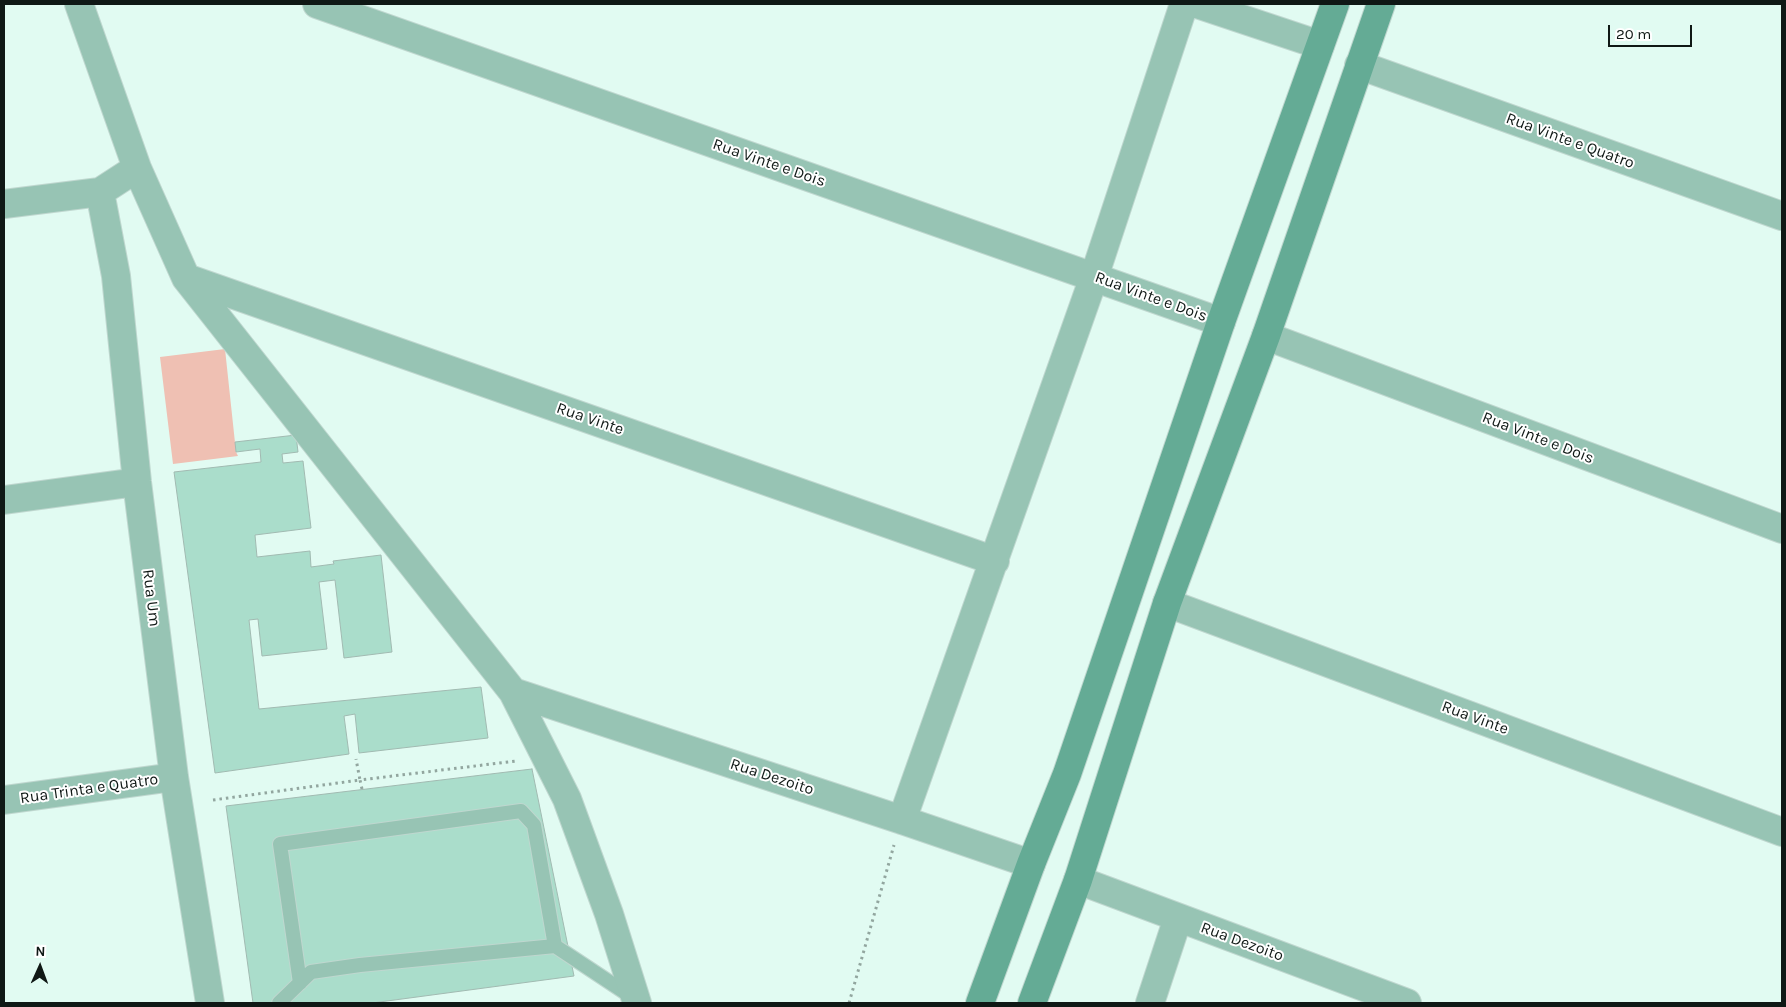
<!DOCTYPE html>
<style>
body{margin:0}
#map{position:relative;width:1786px;height:1007px;overflow:hidden;background:#e1fbf2;font-family:Karla,sans-serif}
canvas{display:block}
.frame{position:absolute;inset:0;border:5px solid #0f1815;pointer-events:none}
.north{position:absolute;left:15px;top:942px;width:50px;height:50px;-webkit-text-stroke:4px #fff;paint-order:stroke;rotate:2deg;font-size:14px;font-weight:700;line-height:20px;text-align:center;color:#0f1815}
.north::after{content:'';display:block;margin:auto;width:18px;height:22px;background:#0f1815;clip-path:polygon(50% 0,100% 100%,50% 72%,0 100%)}
.scale{position:absolute;left:1608px;top:25px;width:84px;height:22px;box-sizing:border-box;border:2px solid #0f1815;border-top:0;padding-left:6px;font-size:15px;line-height:18px;white-space:nowrap;color:#0f1815;-webkit-text-stroke:4px #fff;paint-order:stroke}
</style>
<div id="map">
<canvas width="1786" height="1007"></canvas>
<div class="frame"></div>
<div class="north">N</div>
<div class="scale">20 m</div>
</div>
<script>
const c = document.querySelector('canvas').getContext('2d');
c.lineJoin = 'round';
function paint(path, color) {
  c.fillStyle = color;
  c.fill(path, 'evenodd');
}
function poly(rows) {
  const path = new Path2D();
  for (const r of rows) {
    path.moveTo(r[0], r[1]);
    for (let i = 2; i < r.length; i += 2) path.lineTo(r[i], r[i + 1]);
  }
  return path;
}
function stroke(path, color, width, dash) {
  c.strokeStyle = color;
  c.lineWidth = width;
  c.lineCap = dash ? 'butt' : 'round';
  c.setLineDash(dash || []);
  c.stroke(path);
}
function write(font, color, halo, rows, align = 'center') {
  c.font = font + ' Karla,sans-serif';
  c.lineWidth = 4;
  c.setLineDash([]);
  c.textBaseline = 'middle';
  c.strokeStyle = halo;
  c.fillStyle = color;
  for (const [text, x, y, turn = 0] of rows) {
    c.save();
    c.translate(x, y);
    c.rotate((+turn || 0) * Math.PI / 180);
    c.textAlign = isNaN(turn) ? turn : align;
    if (halo) c.strokeText(text, 0, 0);
    c.fillText(text, 0, 0);
    c.restore();
  }
}
const green = poly([
 [225,349,236,452,238,456,173,464,160,357]
]);
const building = poly([
 [296,435,298,452,282,454,283,463,303,461,311,528,255,535,257,557,310,551,311,567,334,564,333,561,381,555,392,652,344,658,335,580,319,582,327,649,262,656,258,619,249,620,259,709,481,687,488,738,359,753,355,714,344,716,349,754,215,773,174,472,261,462,260,449,236,452,235,442,296,435],
 [532,769,574,976,372,1003,253,1003,226,806,532,769]
]);
const path = poly([
 [362,789,360,780,516,761],
 [213,800,360,780,356,759],
 [849,1003,894,845]
]);
const lane = poly([
 [300,983,280,844,521,811,534,825,555,946],
 [279,1003,311,972,360,965,555,946,632,997]
]);
const street = poly([
 [79,4,137,168,186,278,513,692,567,799,609,914,637,1003],
 [317,4,1221,322],
 [1197,4,1320,45],
 [1359,65,1782,216],
 [100,192,116,276,137,482,174,777,210,1003],
 [4,204,100,192,137,168],
 [186,278,995,561],
 [1266,336,1782,529],
 [4,500,137,482],
 [1167,603,1782,832],
 [513,692,902,820,1031,864],
 [4,800,174,777],
 [902,820,1094,277,1184,4],
 [1078,880,1407,1003],
 [1150,1003,1178,918]
]);
const secondary = poly([
 [980,1003,1031,864,1067,774,1221,322,1335,4],
 [1032,1003,1078,880,1167,603,1266,336,1381,4]
]);
const streetNames = [
 ["Rua Vinte e Quatro",1570,141,20],
 ["Rua Vinte e Dois",769,163,19],
 ["Rua Vinte e Dois",1151,297,20],
 ["Rua Vinte",590,419,19],
 ["Rua Vinte e Dois",1538,438,21],
 ["Rua Um",151,598,83],
 ["Rua Vinte",1475,718,20],
 ["Rua Dezoito",772,777,18],
 ["Rua Trinta e Quatro",89,789,-8],
 ["Rua Dezoito",1242,942,20]
];
paint(green, '#efc0b3');
paint(building, '#aaddcb');
stroke(building, '#a1bab1', 1);
stroke(lane, '#bfd7cf', 16);
stroke(street, '#bfd7cf', 30);
stroke(secondary, '#bfd7cf', 30);
stroke(path, '#92a69f', 3, [2.5, 4]);
stroke(lane, '#97c4b4', 14);
stroke(street, '#97c4b4', 28);
stroke(secondary, '#64ab95', 28);
write('16px', '#0f1815', '#fff', streetNames);
</script>
